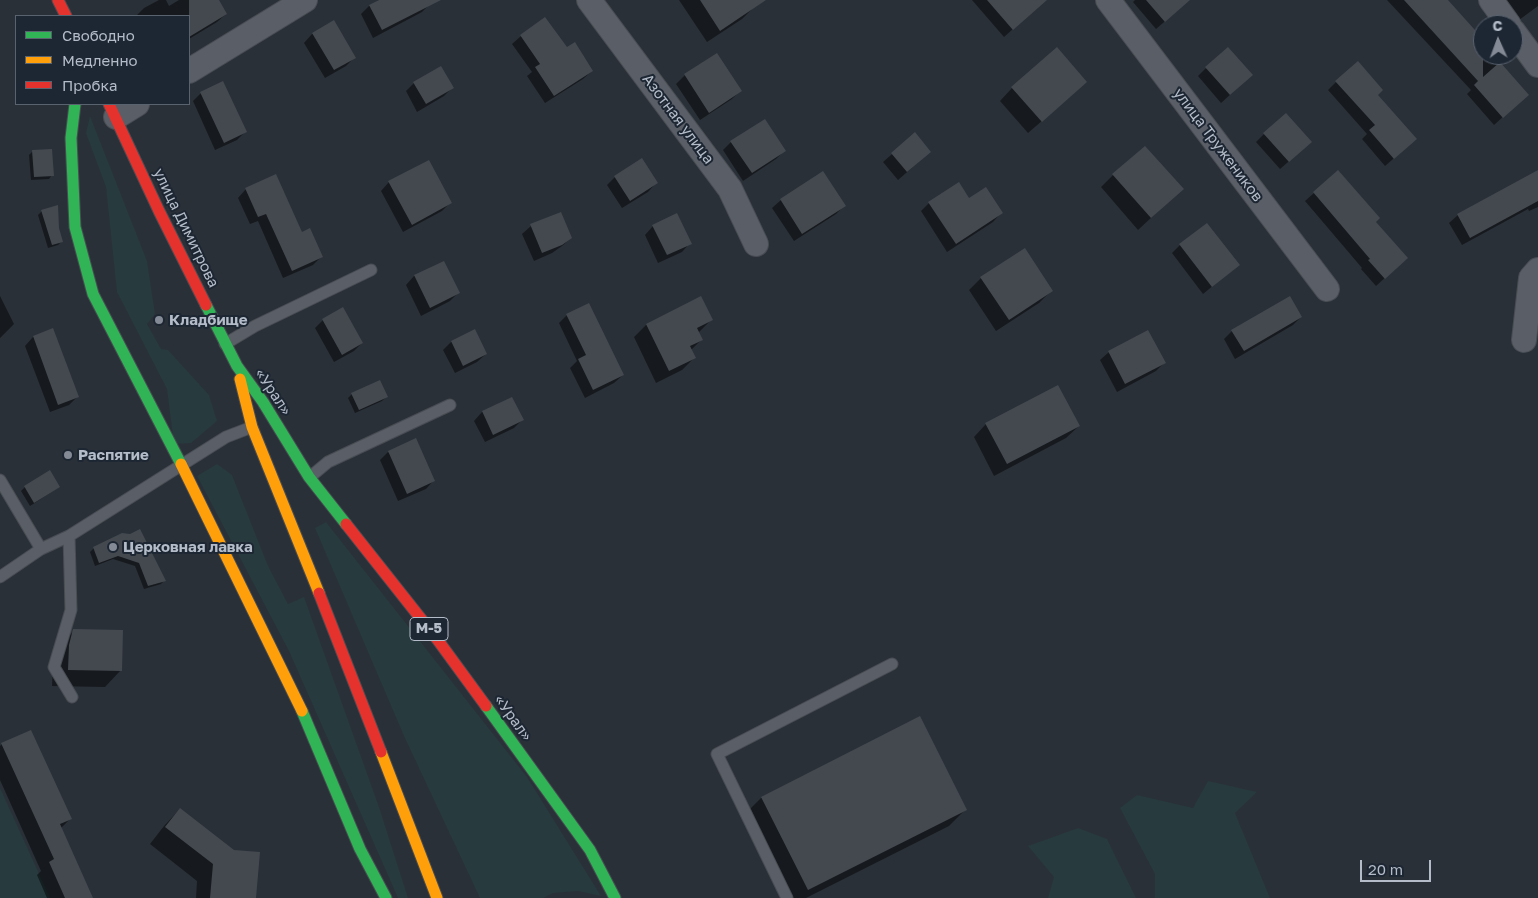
<!DOCTYPE html>
<meta charset="utf-8">
<style>
body{margin:0}
#map{position:relative;width:1538px;height:898px;overflow:hidden;background:#2a3038;font-family:"Golos Text",sans-serif}
canvas{display:block}
.legend{position:absolute;left:15px;top:15px;width:175px;height:90px;box-sizing:border-box;background:#1d2633;border:1px solid #59626f;margin:0;padding:6px 9px;list-style:none;font-size:15px;color:#b4bcc9}
.legend li{display:flex;align-items:center;gap:10px;height:25px}
.legend b{width:25px;border:1px solid #59626f}
.north{position:absolute;left:1473px;top:15px;width:50px;height:50px;box-sizing:border-box;background:#1d2633;border:1px solid #59626f;border-radius:50%;rotate:358deg;font-size:14px;font-weight:700;line-height:20px;text-align:center;color:#b4bcc9}
.north::after{content:'';display:block;margin:auto;width:18px;height:22px;background:#848b96;clip-path:polygon(50% 0,100% 100%,50% 72%,0 100%)}
.scale{position:absolute;left:1360px;top:860px;width:71px;height:22px;box-sizing:border-box;border:2px solid #b4bcc9;border-top:0;padding-left:6px;font-size:15px;line-height:18px;white-space:nowrap;color:#b4bcc9;-webkit-text-stroke:4px #1d2633;paint-order:stroke}
</style>
<div id="map">
<canvas width="1538" height="898"></canvas>
<ul class="legend">
<li><b style="height:6px;background:#30b455"></b>Свободно</li>
<li><b style="height:6px;background:#ff9f0a"></b>Медленно</li>
<li><b style="height:6px;background:#e5322d"></b>Пробка</li>
</ul>
<div class="north">С</div>
<div class="scale">20 m</div>
</div>
<script>
const c = document.querySelector('canvas').getContext('2d');
c.lineJoin = 'round';
function paint(path, color) {
  c.fillStyle = color;
  c.fill(path, 'evenodd');
}
function poly(rows) {
  const path = new Path2D();
  for (const r of rows) {
    path.moveTo(r[0], r[1]);
    for (let i = 2; i < r.length; i += 2) path.lineTo(r[i], r[i + 1]);
  }
  return path;
}
function stroke(path, color, width, dash) {
  c.strokeStyle = color;
  c.lineWidth = width;
  c.lineCap = dash ? 'butt' : 'round';
  c.setLineDash(dash || []);
  c.stroke(path);
}
function write(font, color, halo, rows, align = 'center') {
  c.font = font + ' "Golos Text",sans-serif';
  c.lineWidth = 4;
  c.setLineDash([]);
  c.textBaseline = 'middle';
  c.strokeStyle = halo;
  c.fillStyle = color;
  for (const [text, x, y, turn = 0] of rows) {
    c.save();
    c.translate(x, y);
    c.rotate((+turn || 0) * Math.PI / 180);
    c.textAlign = isNaN(turn) ? turn : align;
    if (halo) c.strokeText(text, 0, 0);
    c.fillText(text, 0, 0);
    c.restore();
  }
}
const green = poly([
 [90,116,147,261,155,314,147,324,161,349,168,350,209,395,217,421,191,443,174,444,167,389,117,292,106,187,86,133],
 [217,464,232,475,268,566,288,604,304,597,379,807,408,898,398,898,289,651,197,476],
 [326,522,527,777,601,896,578,891,553,893,543,898,480,898,404,736,315,528],
 [1208,781,1257,792,1235,813,1270,898,1155,898,1155,874,1120,808,1137,795,1193,808],
 [0,788,50,898,0,898],
 [1078,828,1107,839,1136,898,1048,898,1054,877,1028,846]
]);
const shadow = poly([
 [159,0,166,0,169,6,179,0,217,0,226,14,217,22,189,39,189,16,136,16,144,8],
 [379,0,428,0,430,4,422,12,373,38,361,14,369,6],
 [679,0,750,0,754,7,742,19,707,42],
 [972,0,1037,0,1032,12,1004,37],
 [1135,0,1185,0,1178,10,1156,29,1133,2],
 [1387,0,1444,0,1483,45,1483,55,1492,55,1527,95,1494,125,1467,94,1471,90],
 [1504,0,1538,0,1538,6,1519,20],
 [545,19,566,48,592,71,583,79,545,103,527,76,532,72,512,44,521,36],
 [333,22,354,58,346,66,325,78,304,43,312,34],
 [716,54,740,91,732,99,700,120,676,84,685,75],
 [1206,68,1243,83,1221,103,1198,76],
 [1336,82,1376,95,1407,147,1385,166,1362,139,1367,134,1328,90],
 [414,83,452,88,444,96,417,112,406,91],
 [1012,88,1073,94,1028,133,1000,101],
 [201,93,245,132,237,140,215,150,193,101],
 [915,134,921,160,898,180,883,162],
 [1264,134,1302,150,1280,169,1256,142],
 [731,142,784,151,776,159,743,181,723,150],
 [33,151,52,175,49,179,31,180,29,155],
 [1538,172,1538,207,1529,211,1528,209,1462,245,1449,223,1458,215],
 [823,173,844,206,836,214,794,241,772,208,781,200],
 [1113,175,1182,189,1138,230,1101,187],
 [615,177,656,183,648,192,622,208,607,185],
 [389,182,450,203,442,211,403,232,381,191],
 [246,189,301,233,321,257,313,265,283,278,258,221,250,224,238,198],
 [1314,193,1374,222,1398,266,1376,286,1361,269,1362,268,1305,201],
 [969,200,1001,213,993,222,947,252,921,211,929,203],
 [42,211,58,228,61,242,58,245,48,248,38,215],
 [560,213,571,238,562,246,552,253,534,261,522,234,531,226],
 [653,226,690,243,682,252,658,263,645,235],
 [1180,245,1238,265,1203,294,1172,253],
 [443,263,458,293,450,301,421,316,406,285,414,276],
 [981,278,1051,291,1039,303,996,331,969,290],
 [0,296,14,324,0,338],
 [567,315,623,375,614,383,585,398,570,368,577,361,559,323],
 [1301,317,1293,325,1235,359,1224,339,1232,331],
 [323,320,362,343,354,351,334,362,315,328],
 [711,320,698,333,701,340,691,350,694,358,682,370,656,383,634,337,646,325],
 [52,330,78,396,69,405,50,412,25,346,33,337],
 [474,331,486,354,477,362,455,373,443,350,451,342],
 [1109,352,1164,363,1156,371,1117,392,1100,360],
 [352,394,386,397,382,401,355,413,348,398],
 [511,398,522,420,514,428,485,442,474,421,482,412],
 [986,424,1079,426,1066,438,994,476,974,437],
 [388,452,434,480,426,489,398,501,380,460],
 [25,487,59,487,30,506,21,491],
 [122,534,165,580,161,584,144,589,135,566,113,559,95,566,90,552,94,548],
 [74,631,121,670,105,687,52,686,53,662,57,647],
 [2,744,70,819,61,828,92,898,47,898,37,875,41,871,0,780,0,746],
 [761,798,966,809,949,826,806,898,788,898,745,814],
 [180,809,234,851,255,898,196,898,197,881,150,844,164,826]
]);
const building = poly([
 [189,0,219,0,227,14,189,37],
 [379,0,441,0,382,30,369,5],
 [700,0,766,0,720,31],
 [987,0,1047,0,1013,30],
 [1146,0,1190,0,1165,22],
 [1404,0,1448,0,1483,39,1483,77,1500,62,1529,95,1503,118,1474,85,1478,81],
 [545,17,567,47,575,42,593,71,554,96,535,67,540,64,520,35],
 [334,20,356,58,334,70,312,33],
 [1057,47,1087,82,1042,122,1011,87],
 [1228,47,1253,75,1230,95,1205,67],
 [717,53,742,91,709,113,684,74],
 [1358,61,1383,90,1378,95,1417,139,1394,159,1369,130,1375,125,1335,81],
 [441,66,454,88,426,104,413,82],
 [223,81,247,132,224,143,200,92],
 [1286,113,1312,142,1289,162,1263,133],
 [765,119,786,151,752,173,730,141],
 [915,132,931,152,907,172,891,153],
 [1145,146,1184,189,1151,218,1112,174],
 [52,149,54,176,34,177,32,150],
 [642,158,658,183,630,201,614,176],
 [429,160,452,203,412,225,388,181],
 [1338,170,1380,218,1376,222,1408,258,1385,279,1368,260,1370,259,1313,192],
 [1538,170,1538,201,1470,238,1457,214],
 [823,171,846,206,802,234,780,199],
 [276,174,302,232,310,228,323,257,292,271,266,214,258,217,245,188],
 [959,182,969,198,986,187,1003,213,956,244,928,202],
 [58,205,59,228,63,242,52,245,41,210],
 [561,212,572,238,562,245,542,253,530,224],
 [677,213,692,244,667,255,652,225],
 [1207,223,1240,265,1212,287,1179,244],
 [1025,248,1053,291,1009,320,980,277],
 [444,261,460,293,430,308,414,275],
 [701,296,713,320,697,328,703,340,690,346,696,358,669,371,646,324],
 [1290,296,1302,317,1244,351,1231,330],
 [589,303,624,375,593,390,578,359,586,355,566,314],
 [343,307,363,343,342,355,322,319],
 [53,328,79,397,58,405,33,336],
 [475,329,487,354,463,366,451,341],
 [1148,330,1166,363,1125,384,1108,351],
 [380,380,388,397,359,410,351,393],
 [1058,385,1080,426,1007,464,985,423],
 [512,397,524,420,493,435,482,411],
 [416,438,435,481,407,494,388,451],
 [50,470,60,487,34,503,24,486],
 [140,529,166,581,148,586,139,563,118,556,99,563,93,547,122,533,130,534],
 [73,629,123,630,122,671,68,670,69,645],
 [920,716,967,810,808,890,761,797],
 [31,730,72,819,60,824,93,898,65,898,49,862,54,859,1,743],
 [180,808,234,850,260,852,256,898,210,898,213,864,165,827]
]);
const lane = poly([
 [225,344,255,326,371,270],
 [310,477,328,462,450,405],
 [0,480,41,549],
 [69,536,71,610,54,667,72,697],
 [0,577,41,549,69,536,226,437,252,427],
 [787,898,717,754,892,664]
]);
const street = poly([
 [589,0,730,189,756,244],
 [1108,0,1327,289],
 [1491,0,1509,25],
 [1513,31,1538,65],
 [189,71,305,0],
 [116,117,137,104],
 [1524,340,1531,278,1538,270]
]);
const fast = poly([
 [75,104,71,138,75,227,93,294,181,464],
 [206,305,237,366,263,402,309,477,346,524],
 [486,706,590,850,615,898],
 [302,711,360,849,386,898]
]);
const slow = poly([
 [240,379,252,427,319,593],
 [181,464,302,711],
 [381,752,437,898]
]);
const jam = poly([
 [58,0,66,16],
 [109,104,159,211,206,305],
 [346,524,437,639,486,706],
 [319,593,381,752]
]);
const markers = [
 [159,320,5,"#848b96"],
 [68,455,5,"#848b96"],
 [113,547,5,"#848b96"]
];
const shields = [
 [429,629,38]
];
const shieldNames = [
 ["М-5",429,629]
];
const streetNames = [
 ["Азотная улица",678,119,53],
 ["улица Тружеников",1218,145,53],
 ["улица Димитрова",186,228,64],
 ["«Урал»",273,392,56],
 ["«Урал»",513,718,54]
];
const poiNames = [
 ["Кладбище",169,320],
 ["Распятие",78,455],
 ["Церковная лавка",123,547]
];
paint(green, '#273a3e');
paint(shadow, '#0007');
paint(building, '#444950');
stroke(lane, '#484c53', 13);
stroke(street, '#484c53', 26);
stroke(fast, '#484c53', 13);
stroke(slow, '#484c53', 13);
stroke(jam, '#484c53', 13);
stroke(lane, '#5a5e66', 11);
stroke(street, '#5a5e66', 24);
stroke(fast, '#30b455', 11);
stroke(slow, '#ff9f0a', 11);
stroke(jam, '#e5322d', 11);
for (const [x, y, r, color] of markers) {
  const dot = new Path2D();
  dot.arc(x, y, r, 0, 2 * Math.PI);
  c.fillStyle = color;
  c.fill(dot);
  stroke(dot, '#1d2633', 2);
}
for (const [x, y, w] of shields) {
  const box = new Path2D();
  box.roundRect(x - w / 2, y - 11.5, w, 23, 4);
  c.fillStyle = '#1d2633';
  c.fill(box);
  stroke(box, '#b4bcc9', 1);
}
write('bold 14px', '#b4bcc9', null, shieldNames);
write('15px', '#b4bcc9', '#1d2633', streetNames);
write('bold 15px', '#b4bcc9', '#1d2633', poiNames, 'left');
</script>
